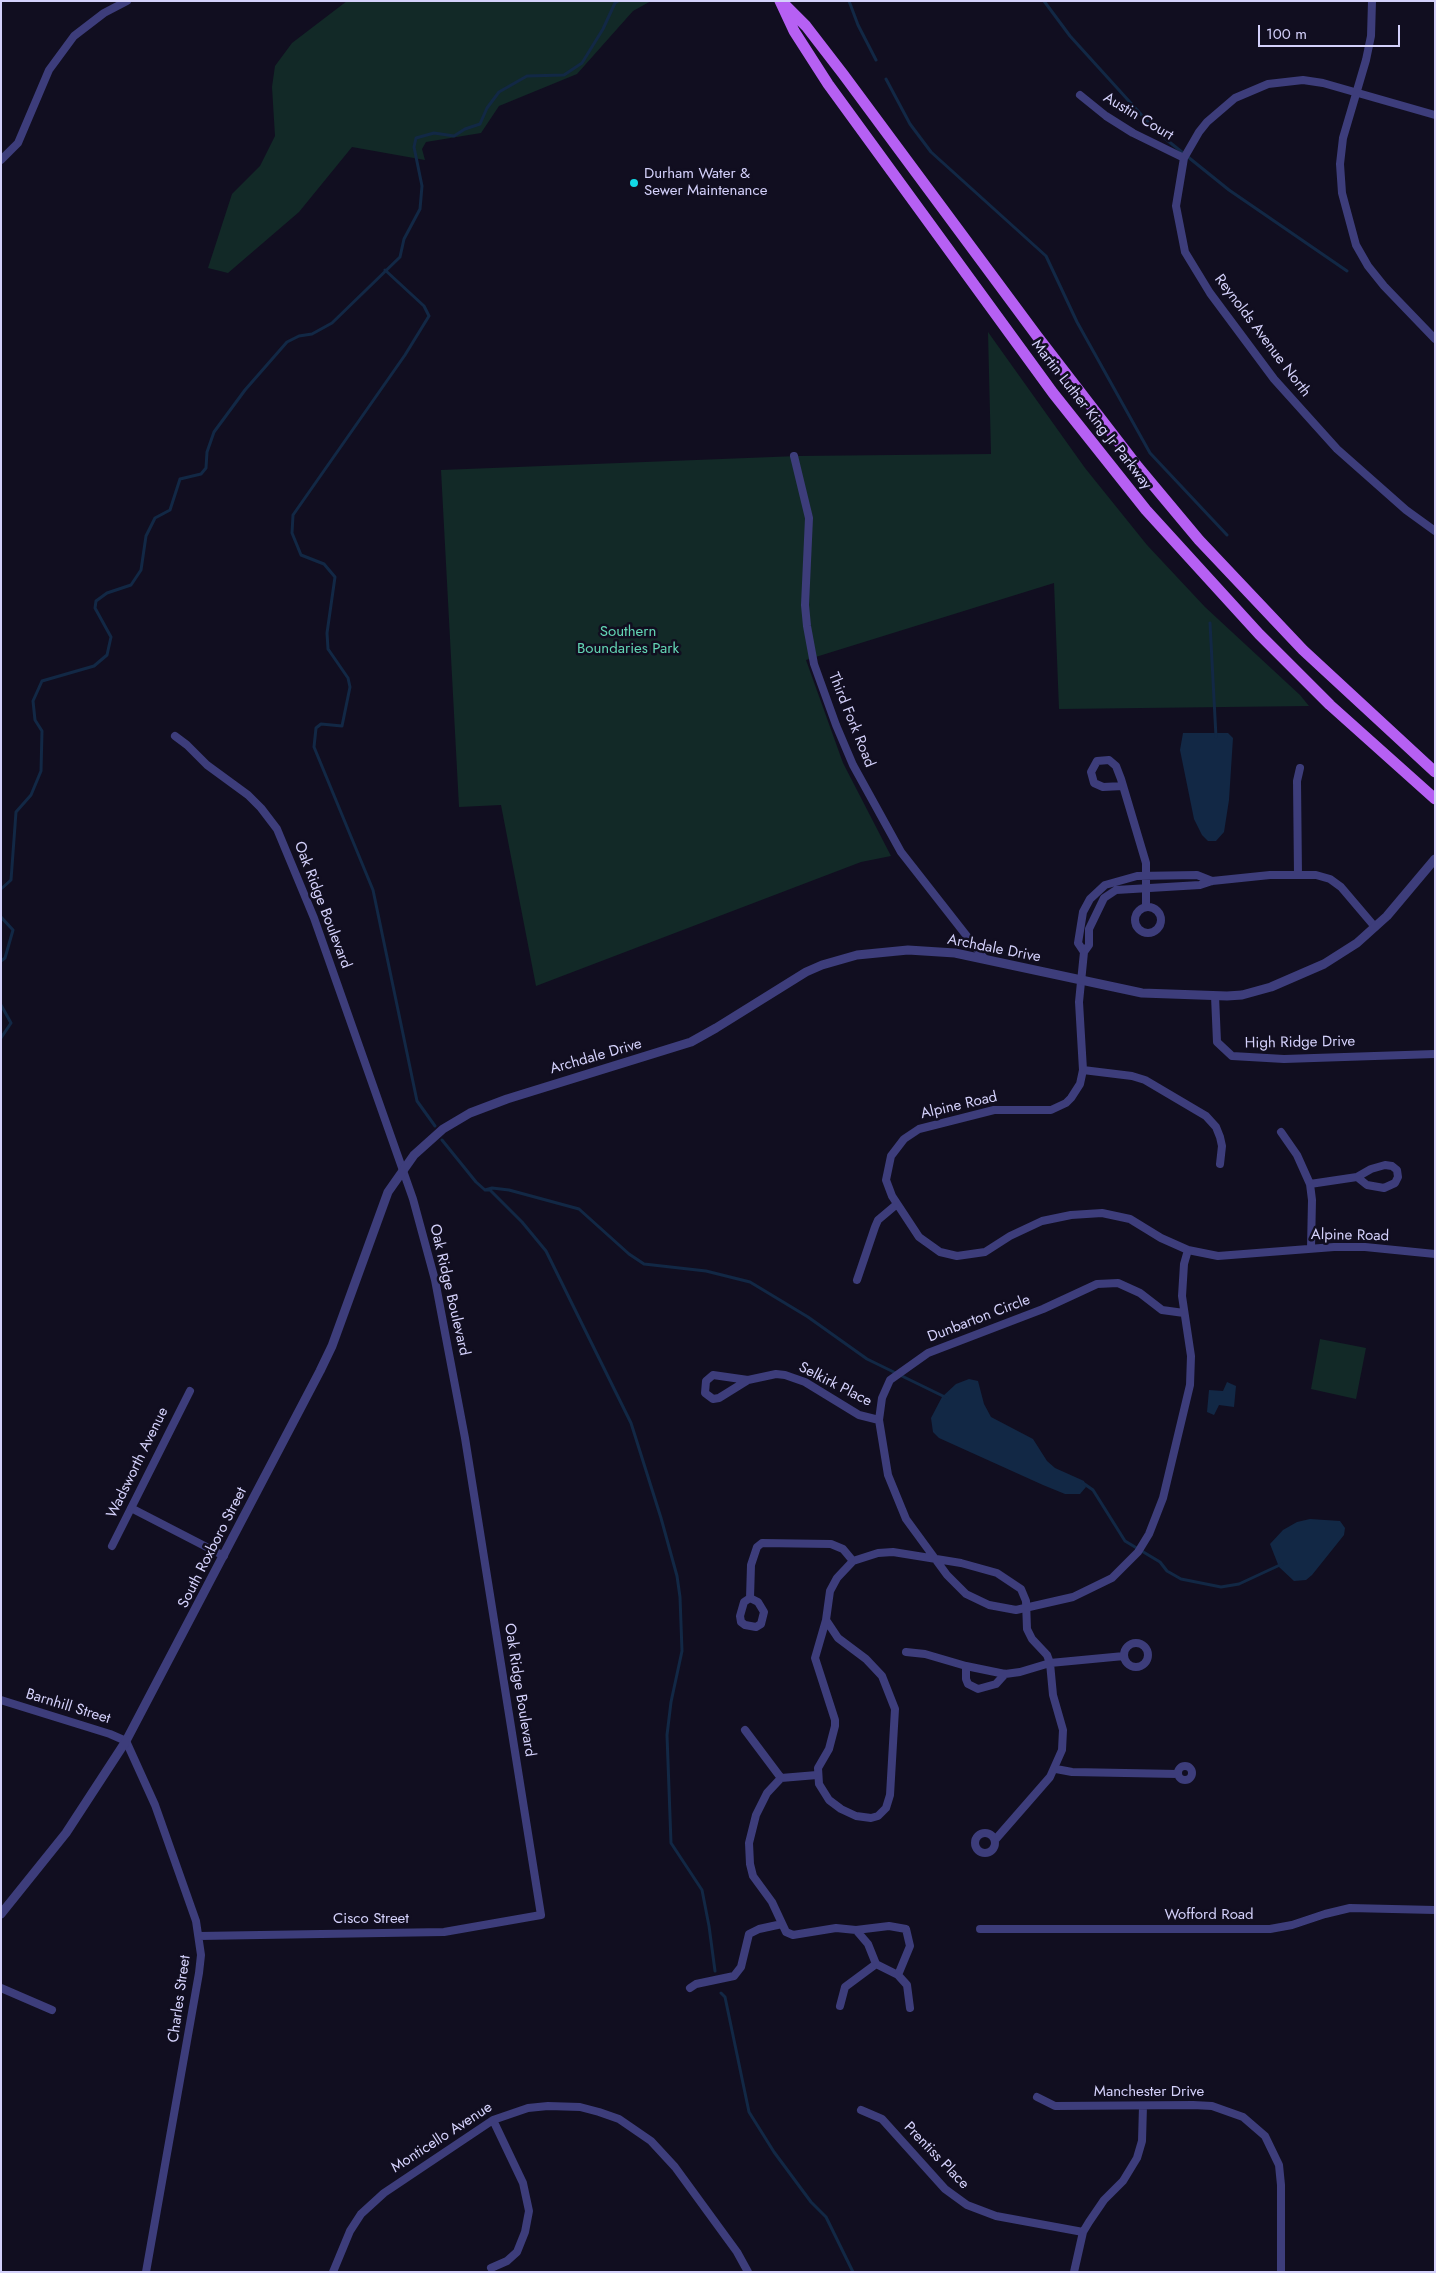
<!DOCTYPE html>
<style>
body{margin:0}
#map{position:relative;width:1436px;height:2273px;overflow:hidden;background:#110e20;font-family:Jost,sans-serif}
canvas{display:block}
.frame{position:absolute;inset:0;border:2px solid #d4d1fb;pointer-events:none}
.scale{position:absolute;left:1258px;top:25px;width:142px;height:22px;box-sizing:border-box;border:2px solid #d4d1fb;border-top:0;padding-left:6px;font-size:15px;line-height:18px;white-space:nowrap;color:#d4d1fb;-webkit-text-stroke:4px #110e20;paint-order:stroke}
</style>
<div id="map">
<canvas width="1436" height="2273"></canvas>
<div class="frame"></div>
<div class="scale">100 m</div>
</div>
<script>
const c = document.querySelector('canvas').getContext('2d');
c.lineJoin = 'round';
function paint(path, color) {
  c.fillStyle = color;
  c.fill(path, 'evenodd');
}
function poly(rows) {
  const path = new Path2D();
  for (const r of rows) {
    if (r.length === 3) {
      path.moveTo(r[0] + r[2], r[1]);
      path.arc(r[0], r[1], r[2], 0, 2 * Math.PI);
      continue;
    }
    path.moveTo(r[0], r[1]);
    for (let i = 2; i < r.length; i += 2) path.lineTo(r[i], r[i + 1]);
  }
  return path;
}
function stroke(path, color, width, dash) {
  c.strokeStyle = color;
  c.lineWidth = width;
  c.lineCap = dash ? 'butt' : 'round';
  c.setLineDash(dash || []);
  c.stroke(path);
}
function write(font, color, halo, rows, align = 'center') {
  c.font = font + ' Jost,sans-serif';
  c.lineWidth = 5;
  c.setLineDash([]);
  c.textBaseline = 'middle';
  c.strokeStyle = halo;
  c.fillStyle = color;
  for (const [text, x, y, turn = 0] of rows) {
    c.save();
    c.translate(x, y);
    c.rotate((+turn || 0) * Math.PI / 180);
    c.textAlign = isNaN(turn) ? turn : align;
    if (halo) c.strokeText(text, 0, 0);
    c.fillText(text, 0, 0);
    c.restore();
  }
}
const green = poly([
 [347,1,651,1,633,11,577,74,499,106,481,133,426,142,422,149,425,160,352,147,299,212,228,273,208,268,232,194,260,166,275,136,272,87,275,66,292,43],
 [988,332,1085,468,1147,545,1205,607,1300,695,1309,706,1059,709,1054,583,806,660,843,763,891,856,861,862,536,986,501,805,459,807,441,470,798,456,991,454],
 [1320,1339,1366,1348,1356,1399,1311,1389]
]);
const water = poly([
 [1183,733,1228,733,1233,738,1229,800,1224,832,1216,841,1208,841,1202,835,1194,819,1180,750],
 [969,1379,978,1381,984,1404,991,1417,1033,1439,1047,1461,1055,1468,1084,1481,1086,1487,1080,1494,1065,1494,1043,1485,939,1438,933,1432,931,1418,942,1397,956,1384],
 [1227,1382,1236,1386,1234,1407,1219,1405,1214,1415,1207,1412,1209,1390,1223,1391],
 [1310,1519,1340,1521,1345,1528,1344,1535,1312,1575,1306,1580,1294,1581,1279,1567,1270,1544,1283,1530,1297,1522]
]);
const stream = poly([
 [849,1,858,25,876,60],
 [1044,1,1070,36,1157,132,1229,190,1347,271],
 [886,79,910,124,931,152,1046,256,1077,322,1150,453,1227,535],
 [385,270,424,306,429,316,405,355,293,515,292,533,301,555,324,564,335,577,327,633,328,649,348,678,350,687,342,726,321,724,316,728,314,747,373,890,417,1101,435,1126],
 [1210,623,1216,737],
 [1,889,11,880,16,812,31,795,41,771,42,731,35,720,33,701,42,681,94,666,107,655,111,637,95,608,96,601,107,593,131,585,141,570,146,536,155,518,170,510,180,479,201,474,206,468,207,452,214,432,245,390,287,342,299,336,312,334,332,323,400,257,404,239,420,209,422,186,414,147,416,138,434,133,454,136,465,129,480,124,487,108,499,92,527,76,564,75,582,63,603,29,615,3,618,1],
 [1,917,13,930,5,958,1,961],
 [1,1005,11,1023,1,1038],
 [442,1140,476,1182,485,1190,490,1190,522,1222,546,1251,631,1423,661,1518,677,1576,680,1597,682,1651,671,1702,667,1735,671,1843,702,1890,709,1926,715,1971],
 [485,1190,492,1188,509,1190,579,1209,629,1254,644,1264,706,1271,750,1282,808,1317,867,1359,947,1398],
 [1083,1483,1093,1490,1125,1541,1160,1562,1167,1571,1181,1579,1221,1587,1239,1584,1282,1564],
 [721,1993,725,1997,749,2112,774,2152,811,2202,826,2217,853,2272]
]);
const minor = poly([
 [1372,1,1371,36,1366,60,1343,138,1340,164,1342,193,1356,245,1368,266,1384,286,1435,339],
 [1080,95,1106,116,1133,133,1184,158],
 [1435,115,1323,83,1303,80,1268,84,1235,98,1207,122,1199,132,1184,158,1176,206,1185,252,1210,293,1274,379,1337,449,1406,510,1435,531],
 [1,160,18,143,49,70,74,36,104,13,127,1],
 [794,456,809,518,805,605,807,626,814,664,836,725,853,765,901,852,984,958],
 [175,736,187,745,207,765,248,795,261,808,277,829,314,918,413,1199,435,1280,465,1438,541,1915,444,1932,199,1936],
 [1123,786,1103,787,1094,783,1091,772,1097,761,1109,760,1116,766,1121,779,1146,863,1146,907],
 [1298,875,1297,781,1300,768],
 [1148,920,13],
 [1375,927,1341,887,1330,879,1316,875,1270,875,1212,881,1200,885,1116,890,1104,898,1089,929,1089,945,1084,952,1079,1002,1083,1070,1080,1084,1071,1098,1066,1103,1051,1110,994,1110,919,1129,904,1139,891,1156,886,1180,892,1196,919,1237,940,1252,957,1256,985,1252,1010,1236,1042,1221,1071,1215,1102,1213,1130,1219,1161,1238,1188,1250,1218,1256,1334,1247,1365,1247,1435,1254],
 [1084,952,1078,943,1083,912,1090,899,1105,885,1137,876,1197,875,1212,881],
 [1215,996,1217,1042,1232,1056,1284,1059,1435,1054],
 [1083,1070,1132,1076,1145,1080,1206,1116,1216,1127,1220,1137,1222,1146,1220,1164],
 [1281,1132,1297,1155,1310,1184,1312,1200,1311,1248],
 [1310,1184,1357,1177,1367,1185,1384,1188,1395,1183,1398,1177,1397,1170,1392,1166,1385,1165,1371,1169,1357,1177],
 [857,1280,875,1227,878,1220,897,1204],
 [1184,1313,1162,1310,1140,1293,1118,1283,1097,1284,1043,1309,928,1353,890,1380,882,1398,879,1420,888,1475,906,1519,947,1575,966,1594,989,1605,1016,1610,1073,1597,1112,1578,1138,1552,1149,1534,1163,1498,1190,1385,1191,1356,1182,1296,1184,1264,1188,1250],
 [748,1380,713,1375,706,1381,705,1393,713,1399,719,1398,748,1380,776,1374,785,1375,805,1382,859,1415,879,1420],
 [131,1508,224,1556],
 [112,1546,190,1391],
 [750,1598,751,1565,757,1547,762,1543,831,1544,843,1549,853,1561],
 [750,1598,758,1602,764,1612,761,1624,756,1627,745,1625,741,1622,740,1616,744,1602,750,1598],
 [826,1620,815,1658,835,1720,835,1726,829,1749,818,1768,819,1784,829,1800,841,1809,856,1816,871,1818,878,1816,886,1808,890,1795,895,1709,882,1676,866,1659,838,1638,826,1620,830,1591,837,1578,853,1561,878,1553,893,1552,961,1563,997,1573,1021,1589,1026,1601,1027,1629,1032,1639,1047,1655,1050,1663,1053,1695,1063,1730,1062,1750,1050,1777,995,1840],
 [1136,1655,12],
 [906,1652,925,1654,966,1666,1005,1674,1020,1672,1050,1663,1124,1656],
 [966,1666,966,1679,968,1684,978,1689,996,1684,1005,1674],
 [1,1700,110,1734,126,1741,155,1805,196,1921,201,1955,199,1973,146,2272],
 [745,1730,781,1778],
 [1185,1773,7],
 [1056,1769,1072,1772,1178,1774],
 [817,1775,781,1778,767,1793,756,1815,749,1843,750,1864,753,1876,772,1902,786,1932,793,1935,836,1928,856,1930,868,1944,876,1964],
 [985,1843,10],
 [980,1929,1270,1929,1292,1925,1325,1914,1350,1908,1435,1910],
 [856,1930,889,1926,906,1929,910,1946,898,1975],
 [1,1988,52,2010],
 [690,1988,696,1984,734,1976,741,1967,749,1934,759,1929,782,1924],
 [840,2006,845,1987,876,1964,898,1975,907,1985,910,2008],
 [1037,2097,1055,2106,1193,2105,1212,2106,1243,2117,1265,2136,1279,2165,1281,2185,1281,2272],
 [861,2110,882,2119,945,2189,967,2205,996,2216,1083,2232],
 [491,2268,507,2261,517,2252,525,2232,529,2211,523,2183,493,2120],
 [333,2272,350,2231,361,2214,384,2193,493,2120,528,2108,548,2106,580,2107,599,2112,619,2119,651,2141,675,2167,737,2252,748,2272],
 [1074,2272,1083,2232,1089,2222,1104,2200,1123,2181,1137,2158,1142,2141,1143,2106]
]);
const tertiary = poly([
 [1,1914,66,1833,126,1741,320,1371,332,1346,388,1192,414,1155,443,1129,470,1113,507,1099,691,1042,716,1028,806,972,822,965,857,955,908,950,955,953,1142,993,1227,996,1242,995,1271,987,1324,964,1357,943,1387,916,1435,859]
]);
const primary = poly([
 [780,1,794,31,828,84,1053,393,1146,510,1259,634,1330,705,1435,799],
 [786,6,806,26,843,74,1037,336,1138,467,1199,540,1303,650,1435,772]
]);
const markers = [
 [634,183,5,"#12d9e6"]
];
const streetNames = [
 ["Austin Court",1138,117,31],
 ["Reynolds Avenue North",1262,336,53],
 ["Martin Luther King Jr Parkway",1091,415,52],
 ["Third Fork Road",851,720,68],
 ["Oak Ridge Boulevard",322,905,69],
 ["Archdale Drive",994,949,11],
 ["High Ridge Drive",1300,1043,-1],
 ["Archdale Drive",596,1057,-16],
 ["Alpine Road",959,1106,-13],
 ["Alpine Road",1350,1236,1],
 ["Oak Ridge Boulevard",449,1290,77],
 ["Dunbarton Circle",979,1319,-21],
 ["Selkirk Place",835,1385,27],
 ["Wadsworth Avenue",138,1463,-64],
 ["South Roxboro Street",213,1548,-63],
 ["Oak Ridge Boulevard",519,1690,81],
 ["Barnhill Street",68,1707,17],
 ["Wofford Road",1209,1915],
 ["Cisco Street",371,1919],
 ["Charles Street",180,1999,-82],
 ["Manchester Drive",1149,2092],
 ["Monticello Avenue",442,2138,-33],
 ["Prentiss Place",936,2156,46]
];
const poiNames = [
 ["Durham Water &",644,174],
 ["Sewer Maintenance",644,191]
];
const parkNames = [
 ["Southern",628,632],
 ["Boundaries Park",628,649]
];
paint(green, '#122927');
paint(water, '#122845');
stroke(stream, '#122845', 3);
stroke(minor, '#3d3d7b', 8);
stroke(tertiary, '#3d3d7b', 9);
stroke(primary, '#b660f3', 11);
for (const [x, y, r, color] of markers) {
  const dot = new Path2D();
  dot.arc(x, y, r, 0, 2 * Math.PI);
  c.fillStyle = color;
  c.fill(dot);
  stroke(dot, '#110e20', 2);
}
write('15px', '#d4d1fb', '#110e20', streetNames);
write('15px', '#d4d1fb', '#110e20', poiNames, 'left');
write('15px', '#63d5b4', '#110e20', parkNames);
</script>
